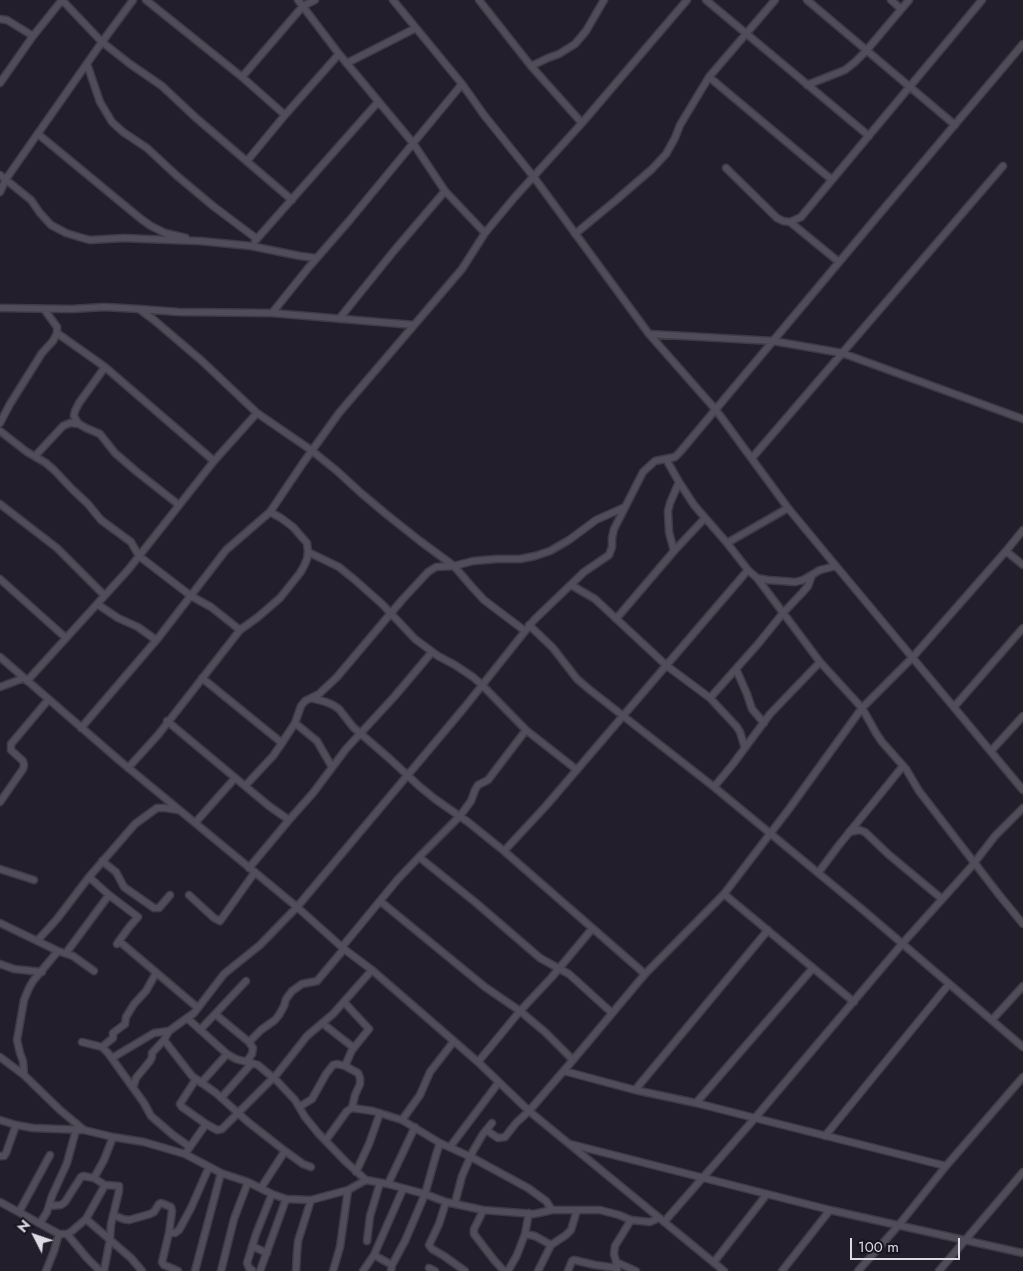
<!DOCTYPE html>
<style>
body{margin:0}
#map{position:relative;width:1023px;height:1271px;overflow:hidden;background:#221e2b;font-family:Jost,sans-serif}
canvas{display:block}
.north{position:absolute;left:10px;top:1211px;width:50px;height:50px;-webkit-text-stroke:4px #181521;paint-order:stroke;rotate:311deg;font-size:14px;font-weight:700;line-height:20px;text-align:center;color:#dddbe4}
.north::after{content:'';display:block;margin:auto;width:18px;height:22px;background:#dddbe4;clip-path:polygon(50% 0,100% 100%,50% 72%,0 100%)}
.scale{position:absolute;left:850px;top:1238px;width:110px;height:22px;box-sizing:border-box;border:2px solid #dddbe4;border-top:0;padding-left:6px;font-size:15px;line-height:18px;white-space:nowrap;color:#dddbe4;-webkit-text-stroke:4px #181521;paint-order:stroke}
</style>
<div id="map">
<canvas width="1023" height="1271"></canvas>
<div class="north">N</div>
<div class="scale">100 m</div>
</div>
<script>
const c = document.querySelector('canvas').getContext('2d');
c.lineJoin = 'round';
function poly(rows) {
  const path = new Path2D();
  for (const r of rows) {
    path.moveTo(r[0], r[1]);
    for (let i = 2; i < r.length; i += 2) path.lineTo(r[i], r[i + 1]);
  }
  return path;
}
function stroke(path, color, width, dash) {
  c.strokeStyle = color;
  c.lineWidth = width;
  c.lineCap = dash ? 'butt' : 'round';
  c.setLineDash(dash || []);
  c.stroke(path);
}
const street = poly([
 [62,0,102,42,130,64,162,86,195,117,292,200],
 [146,0,242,77,285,115],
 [298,0,339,54,413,143,445,191,485,233],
 [393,0,462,84,484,115,533,176,649,334,716,410,788,508,836,566,1023,790],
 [479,0,531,66,582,123],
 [706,0,869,136],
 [807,0,955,125],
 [891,0,901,9],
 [0,19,7,20,33,36],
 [347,63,416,28],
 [87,64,100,102,112,122,123,132,147,148,176,175,213,206,257,239],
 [531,66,548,58,559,54,575,44,586,31,604,0],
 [242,77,303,6,315,0],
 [709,77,832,180],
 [0,83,33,36,62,0],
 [807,85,845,70,855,62,866,51,909,0],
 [38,134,141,219,151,226,165,233,186,238],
 [247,161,285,115,339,54],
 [726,168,777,218,783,221,790,222,801,217,982,0],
 [0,175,31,200,40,213,51,225,66,233,79,237,90,240,124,238,145,239,200,241,251,246,300,256,316,258],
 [0,192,6,179,102,42,133,0],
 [790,222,839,262],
 [575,234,615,201,652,169,666,154,675,138,680,125,709,77,775,0],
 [255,241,378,102],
 [0,308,72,309,104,307,139,309,179,312,272,313,414,325],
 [139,309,154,320,202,361,257,413,311,450,337,471,361,493,386,514,420,541,454,566,472,587,484,600,525,631],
 [272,313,309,267,349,221,462,84],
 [339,319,393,252,445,191],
 [57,333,105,367,214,461],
 [649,334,773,341,842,353,1023,419],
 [105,367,79,403,75,411,74,416,76,420,79,424,86,428,100,434,115,453,137,472,179,505],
 [0,423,10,404,42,353,53,341,57,333,57,327,44,309],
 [0,431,27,452,46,463,54,470,72,489,88,504,101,520,131,542,139,556,191,596,211,607,240,630],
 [35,456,63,426,70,423,79,424],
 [752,458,1003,166],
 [666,459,679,482,694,505,727,543,748,570,757,578,820,662,862,708,876,733,882,742,906,769,919,791,1000,896,1023,924],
 [0,504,57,548,104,595],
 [727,543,788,508],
 [674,551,669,532,668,511,670,503,679,482],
 [1006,551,1023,565],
 [308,552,339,567,355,580,382,604,415,639,438,656,455,665,473,677,482,685,526,730,577,770],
 [757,578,768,580,795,582,803,580,820,570,836,566],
 [0,579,66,638],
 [571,585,595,599,667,666,710,698,737,727,740,732,745,748],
 [97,604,118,618,138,627,156,640],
 [616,619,674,551,705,518],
 [529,625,553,648,577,679,590,690,714,787,863,910,1023,1047],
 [0,657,120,761,297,907,344,949,372,970,478,1062,529,1111,724,1271],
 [736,669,747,694,752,709,764,723],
 [202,678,282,743],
 [27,681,128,570,214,461,257,413],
 [0,687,24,678],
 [311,698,326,702,333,705,339,709,353,727,390,759,419,786,435,799,468,822,504,851],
 [710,698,758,644,783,613,802,593,808,586,812,575],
 [954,707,1023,628],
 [167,721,269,806,289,820],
 [295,723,317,741,332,767],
 [81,728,159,637,226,550,270,512,303,463,339,413,462,269,485,233,514,198,582,123,687,0],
 [991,751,1023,716],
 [128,768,158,735,240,630,258,617,280,598,300,573,304,566,307,559,308,552,307,543,293,527,281,518,270,512],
 [245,786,273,756,282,743,295,723,301,706,305,701,319,694,337,677,402,600,428,572,436,567,454,566,473,561,497,559,520,559,535,556,550,551,569,540,596,520,625,507],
 [714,787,733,764,770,714,820,662],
 [0,802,23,769,24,765,23,761,11,750,11,744,48,700],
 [195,823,235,778],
 [849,832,859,830,865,832,888,854,942,899],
 [419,857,475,902,540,958,569,974,612,1013],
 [102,861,116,872,124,887,154,908,159,908,170,895],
 [249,868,289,820,313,793,346,749,394,697,432,652],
 [0,869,34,880],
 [818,873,839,845,903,766],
 [89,877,109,895,138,917,130,926,119,941,117,944],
 [724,894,854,1002],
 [189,895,214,918,220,921,255,872],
 [380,901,485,987,520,1011,545,1032,573,1060],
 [0,923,58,951],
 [37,941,57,919,89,877,135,824,157,808,166,808,178,810],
 [119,941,198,1008],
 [342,947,398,879,419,857,460,816,471,801,475,790,478,785,488,780,526,730],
 [66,953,109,895],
 [0,964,14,969,42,972],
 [645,974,504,851,545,807,748,570],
 [344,1002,369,1029,352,1050,345,1066],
 [215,1014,249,1042,253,1048,252,1054,247,1061],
 [187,1018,227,1054,236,1059,258,1065,277,1081,295,1100,305,1117,318,1133,346,1162,366,1180],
 [992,1020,1023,986],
 [322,1023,354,1048],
 [200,1030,246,981],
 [164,1040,192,1076,216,1093,248,1122,285,1151,261,1188],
 [82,1042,102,1047,108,1053,144,1103,151,1116,173,1135,190,1147],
 [249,1042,261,1030,275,1020,279,1015,284,1006,286,999,292,991,302,984,317,981,344,949],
 [102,1047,113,1038,113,1033,125,1024,126,1017,134,1004,146,991,156,973],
 [0,1057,24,1075],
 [112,1058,154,1033,169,1031],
 [478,1062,520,1011,551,978,592,929],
 [564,1071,635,1090,696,1103,755,1118,664,1222],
 [196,1079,180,1104,182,1107,206,1124],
 [201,1083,227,1054],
 [133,1088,136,1078,150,1061,152,1057,152,1053,164,1040,169,1031,194,1013,224,974,260,945,297,907,464,708,534,620,584,572,609,555,612,547,612,538,614,529,643,472,655,461,675,457,680,452,876,218,1023,44],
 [635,1090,768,930],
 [221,1098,252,1063],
 [696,1103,813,968],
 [299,1107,312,1099,326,1074,333,1065,337,1064,345,1066,358,1073,360,1078,360,1084,355,1095,352,1108],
 [0,1120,16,1125,33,1128,84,1130,113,1137,144,1142,185,1154,221,1173,248,1182,272,1194,286,1199,311,1200,348,1190,366,1180,388,1184,425,1194,446,1202,483,1210,534,1214,552,1210,600,1210,619,1215,631,1220,650,1222,659,1218],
 [402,1120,420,1095,430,1072,454,1041],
 [84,1130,60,1110,24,1075,23,1061,20,1053,17,1040,24,1000,29,988,33,981,58,951,73,956,94,971],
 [486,1130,498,1138,505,1137,516,1123,529,1111,573,1060,645,974,724,894,789,809,862,708,912,658,1006,551,1023,530],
 [825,1136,949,984],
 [326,1140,347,1111,352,1108,373,1111,402,1120,440,1143,471,1157,528,1188,546,1201,552,1210],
 [570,1144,830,1210,1023,1253],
 [450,1147,499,1082],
 [285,1151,303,1164,311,1167],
 [185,1154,206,1124,217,1130,222,1129,277,1074,307,1036,333,1014,372,970],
 [0,1156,4,1156,6,1153,16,1125],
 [946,1166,755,1118,902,944,971,867,995,836,1023,808],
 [356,1172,369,1144,380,1113],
 [94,1178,104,1160,113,1137],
 [388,1184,415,1127],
 [0,1202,59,1234,67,1234,87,1258,100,1271],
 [446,1202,439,1224,429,1245,432,1249,444,1256,465,1271],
 [455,1203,462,1176,473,1151,483,1134,492,1123],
 [49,1206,61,1205,65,1202,81,1177,83,1176,94,1178,105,1185,119,1186,119,1191,111,1224,110,1239,104,1271],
 [483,1210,480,1217,474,1229,474,1234,494,1260,504,1271],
 [19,1212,50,1155],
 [113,1215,123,1219,129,1220,150,1214,154,1212,159,1204,161,1203,171,1207,172,1211,169,1233,162,1262,164,1265,178,1271],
 [86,1219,131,1258,142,1271],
 [40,1223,47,1212,52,1196,67,1163,76,1130],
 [169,1233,175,1233,179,1230,191,1208,209,1167],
 [67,1234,72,1231,86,1219,105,1185],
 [525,1234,535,1236,551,1245],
 [367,1241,370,1216,380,1183],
 [252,1246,267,1253],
 [374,1255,392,1265],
 [616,1262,636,1271],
 [714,1262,767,1194],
 [429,1268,435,1271],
 [252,1270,249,1268,247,1263,256,1234,272,1194],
 [46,1271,54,1251,59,1234],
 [195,1271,221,1173],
 [221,1271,234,1219,248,1182],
 [260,1271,286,1199],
 [296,1271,297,1253,298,1241,311,1200],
 [333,1271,340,1247,348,1190],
 [363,1271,374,1255,403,1189],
 [391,1271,392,1265,405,1241,425,1194,436,1155,440,1143],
 [508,1271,517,1255,525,1234,529,1213],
 [538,1271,551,1245,566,1235,571,1230,577,1210],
 [568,1271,572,1261,574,1260,595,1265,617,1268],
 [617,1271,617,1265,614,1254,615,1246,631,1220],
 [782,1271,830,1210],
 [858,1271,898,1226,946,1166,1023,1077],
 [939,1271,1023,1172]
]);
stroke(street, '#3d3b45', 9);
stroke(street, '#504c5a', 6);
</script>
